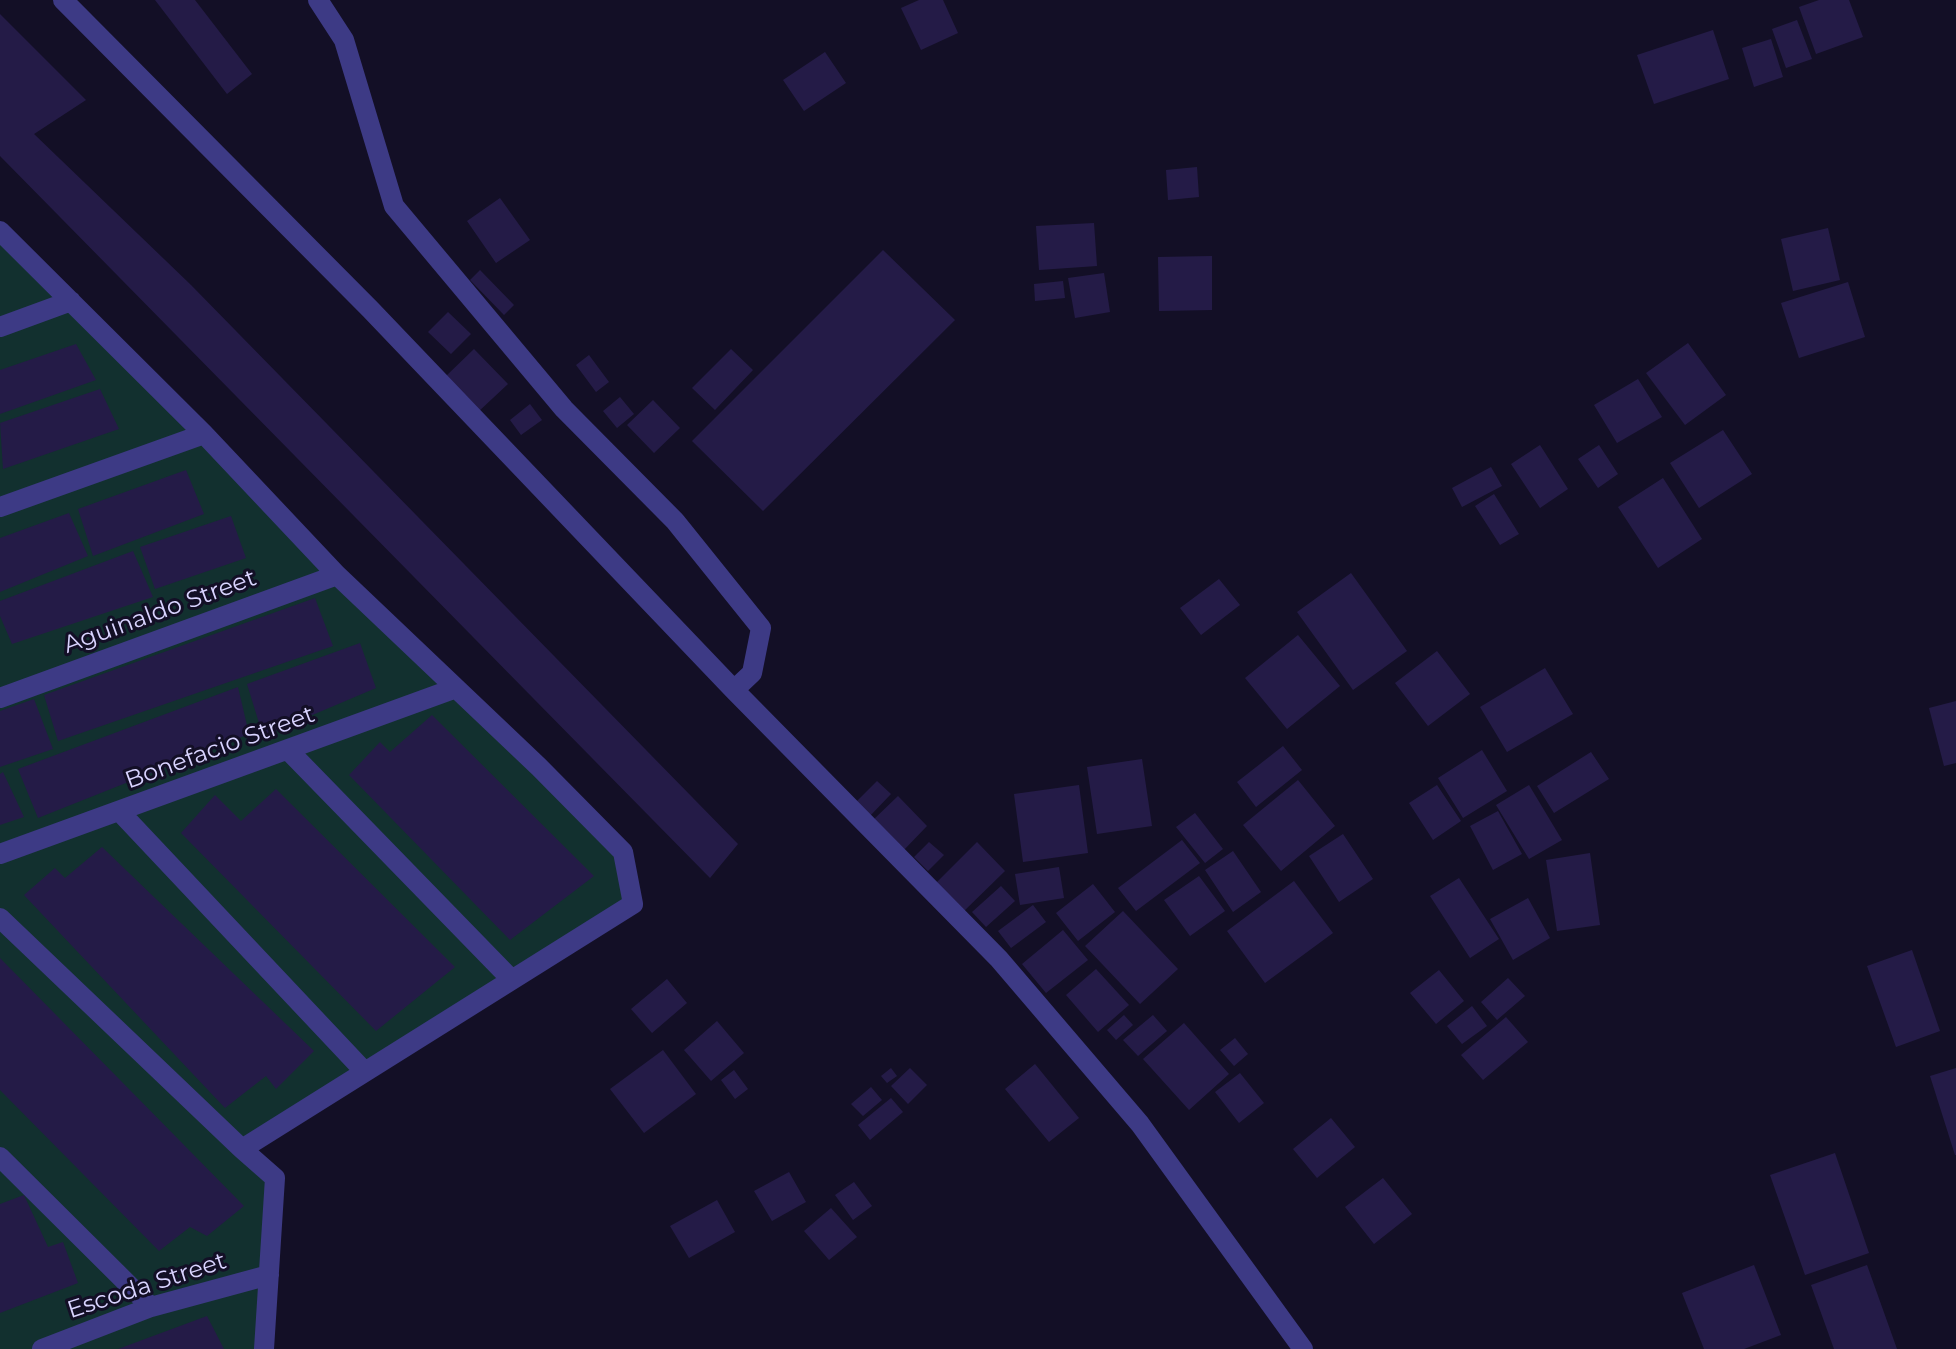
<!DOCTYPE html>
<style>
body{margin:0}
canvas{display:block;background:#130f26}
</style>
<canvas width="1956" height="1349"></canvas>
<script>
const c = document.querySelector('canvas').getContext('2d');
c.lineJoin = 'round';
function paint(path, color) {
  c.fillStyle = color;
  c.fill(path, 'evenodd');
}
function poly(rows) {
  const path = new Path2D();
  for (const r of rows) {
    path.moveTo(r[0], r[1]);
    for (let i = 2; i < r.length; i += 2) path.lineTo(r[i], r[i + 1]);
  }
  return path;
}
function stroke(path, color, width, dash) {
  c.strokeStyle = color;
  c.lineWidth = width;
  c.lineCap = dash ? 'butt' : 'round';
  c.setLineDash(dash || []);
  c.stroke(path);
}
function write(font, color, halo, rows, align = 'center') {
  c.font = font + ' Montserrat,sans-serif';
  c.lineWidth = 6;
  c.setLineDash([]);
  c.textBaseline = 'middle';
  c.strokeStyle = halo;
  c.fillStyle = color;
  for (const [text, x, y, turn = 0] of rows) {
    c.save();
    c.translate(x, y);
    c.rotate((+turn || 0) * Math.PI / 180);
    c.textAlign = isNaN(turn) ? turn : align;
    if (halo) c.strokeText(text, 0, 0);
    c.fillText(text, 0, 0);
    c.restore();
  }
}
const green = poly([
 [0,231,623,852,633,904,243,1149,275,1178,264,1349,0,1349]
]);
const building = poly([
 [155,0,195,0,252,74,227,94],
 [919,0,943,0,958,33,921,50,901,8],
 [1819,0,1849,0,1863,37,1816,54,1799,7],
 [0,14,86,100,34,134,191,285,738,844,710,878,0,156],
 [1797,20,1812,59,1786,68,1772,29],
 [1713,30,1729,79,1654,104,1637,55],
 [1771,39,1783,77,1754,87,1742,48],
 [825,52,846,83,804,111,783,80],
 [1197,167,1199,197,1168,200,1166,170],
 [500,198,530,240,496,263,467,221],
 [1094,223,1097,266,1039,270,1036,226],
 [1828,228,1840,280,1793,291,1781,239],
 [883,250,955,320,763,511,692,441],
 [1212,256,1212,310,1159,311,1158,257],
 [480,270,514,305,504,315,470,280],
 [1104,273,1110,312,1075,318,1068,278],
 [1063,281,1065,298,1035,301,1034,284],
 [1848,282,1865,337,1799,358,1781,303],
 [448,312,471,334,451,354,428,332],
 [1688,343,1726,395,1685,425,1646,373],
 [76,344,96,380,0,414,0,370],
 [474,349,508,384,478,412,445,377],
 [731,349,753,370,715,410,692,388],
 [589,355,609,382,596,392,576,365],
 [1638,379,1662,417,1617,443,1594,405],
 [100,389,119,429,3,469,0,423],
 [620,397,634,414,617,428,603,411],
 [653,400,680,428,654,453,627,425],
 [530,404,542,420,521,435,510,420],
 [1723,430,1752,474,1699,508,1670,463],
 [1540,445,1568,489,1540,508,1511,464],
 [1599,445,1618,474,1598,488,1578,459],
 [1491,467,1502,486,1462,507,1452,488],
 [186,470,204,514,93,556,78,509],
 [1663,478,1702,539,1658,568,1618,507],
 [1494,494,1519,534,1500,545,1475,506],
 [69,513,88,556,0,592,0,538],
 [231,516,246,558,155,589,140,547],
 [133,551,153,597,12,644,0,616,0,601],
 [1351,573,1407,651,1353,690,1297,612],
 [1219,579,1240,605,1201,635,1180,608],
 [315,598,333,646,58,741,44,695],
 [1298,635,1340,686,1287,729,1245,678],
 [360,643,376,688,263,736,247,684],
 [1437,651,1470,694,1428,726,1395,683],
 [1545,668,1573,714,1507,752,1480,707],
 [238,687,249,734,38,818,18,769],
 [34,699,53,749,0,767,0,711],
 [1956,701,1956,763,1944,766,1929,708],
 [432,715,594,876,510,940,349,775,380,742,390,752],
 [1283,746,1302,770,1256,807,1237,782],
 [1482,750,1507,791,1463,818,1438,778],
 [1591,752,1609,779,1554,813,1537,786],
 [1142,759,1152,826,1097,834,1087,767],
 [3,772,24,817,0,825,0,774],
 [1298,780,1335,826,1281,871,1243,825],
 [877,781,891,794,869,817,855,803],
 [1079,785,1088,853,1023,862,1014,794],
 [1437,785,1461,821,1433,840,1409,803],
 [1529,785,1562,840,1529,859,1496,805],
 [276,789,455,967,376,1031,181,833,215,795,241,821],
 [898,796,927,826,902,852,872,821],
 [1498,811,1522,854,1493,870,1470,826],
 [1195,813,1223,849,1205,863,1176,827],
 [1343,834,1373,879,1339,902,1309,856],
 [1182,840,1200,863,1136,911,1118,888],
 [929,842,944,855,928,871,914,857],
 [977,842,1005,871,962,913,934,885],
 [102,847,314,1051,276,1089,266,1076,225,1108,24,895,55,868,65,878],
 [1233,851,1261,892,1233,912,1205,870],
 [1590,853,1600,925,1557,931,1546,860],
 [1059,867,1064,898,1020,905,1015,874],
 [1199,876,1225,911,1190,936,1164,900],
 [1459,878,1499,939,1470,958,1430,896],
 [1294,881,1333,933,1265,983,1227,931],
 [1093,884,1115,912,1078,941,1056,913],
 [1001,886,1015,901,986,927,972,912],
 [1528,898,1550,938,1513,960,1490,919],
 [1033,905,1046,922,1011,948,998,931],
 [1123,911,1178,969,1140,1004,1085,946],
 [1063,930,1088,960,1046,993,1022,964],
 [1912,950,1940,1031,1896,1047,1867,966],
 [0,958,244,1206,207,1236,190,1227,159,1251,0,1090],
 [1096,969,1129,1005,1098,1032,1066,995],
 [1439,970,1464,1001,1436,1024,1410,993],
 [1508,978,1525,996,1497,1020,1481,1002],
 [667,979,687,1003,652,1033,631,1009],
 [1472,1006,1487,1026,1462,1044,1447,1026],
 [1124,1015,1133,1025,1116,1040,1107,1030],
 [1153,1015,1167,1031,1138,1056,1123,1040],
 [1506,1017,1528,1042,1483,1080,1461,1055],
 [717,1021,744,1053,711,1081,684,1050],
 [1184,1023,1229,1074,1189,1110,1143,1059],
 [1235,1038,1248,1054,1234,1066,1220,1050],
 [663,1050,696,1094,644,1133,610,1089],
 [1035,1064,1079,1118,1049,1142,1005,1089],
 [891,1068,897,1076,887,1083,881,1076],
 [910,1068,927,1085,908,1104,891,1086],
 [1956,1068,1956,1155,1955,1155,1930,1076],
 [734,1070,748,1089,735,1099,721,1080],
 [1240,1073,1264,1103,1239,1123,1215,1092],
 [871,1087,882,1100,863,1116,851,1104],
 [891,1098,903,1112,870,1140,858,1125],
 [1331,1118,1355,1147,1317,1178,1293,1149],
 [1835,1153,1869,1253,1805,1275,1770,1175],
 [789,1172,806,1202,772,1221,754,1191],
 [1383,1178,1412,1214,1374,1244,1345,1207],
 [854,1182,872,1206,853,1220,835,1195],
 [24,1195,48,1247,63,1242,78,1283,0,1313,0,1204],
 [717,1200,735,1232,689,1258,670,1226],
 [831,1208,857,1237,829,1260,804,1231],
 [1754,1265,1781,1335,1744,1349,1704,1349,1682,1293],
 [1867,1265,1897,1349,1834,1349,1811,1285],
 [207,1316,224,1349,118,1349]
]);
const street = poly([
 [63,0,370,309,734,690,999,959,1140,1124,1303,1349],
 [318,0,344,40,394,206,564,409,675,521,761,628,752,673,734,690],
 [0,231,204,434,337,575,539,767,623,852,633,904,242,1149,275,1178,264,1349],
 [0,327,71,301],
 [0,507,204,434],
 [0,698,337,575],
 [289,751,510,978],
 [120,812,365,1072],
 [0,854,456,688],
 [0,918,242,1149],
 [0,1157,151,1307],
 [42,1349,151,1307,269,1275]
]);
const streetNames = [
 ["Aguinaldo Street",160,612,-20],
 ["Bonefacio Street",220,748,-20],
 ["Escoda Street",147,1286,-18]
];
paint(green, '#12302f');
paint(building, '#241b47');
stroke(street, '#3d3a85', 20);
write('24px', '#d9d4ff', '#130f26', streetNames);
</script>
